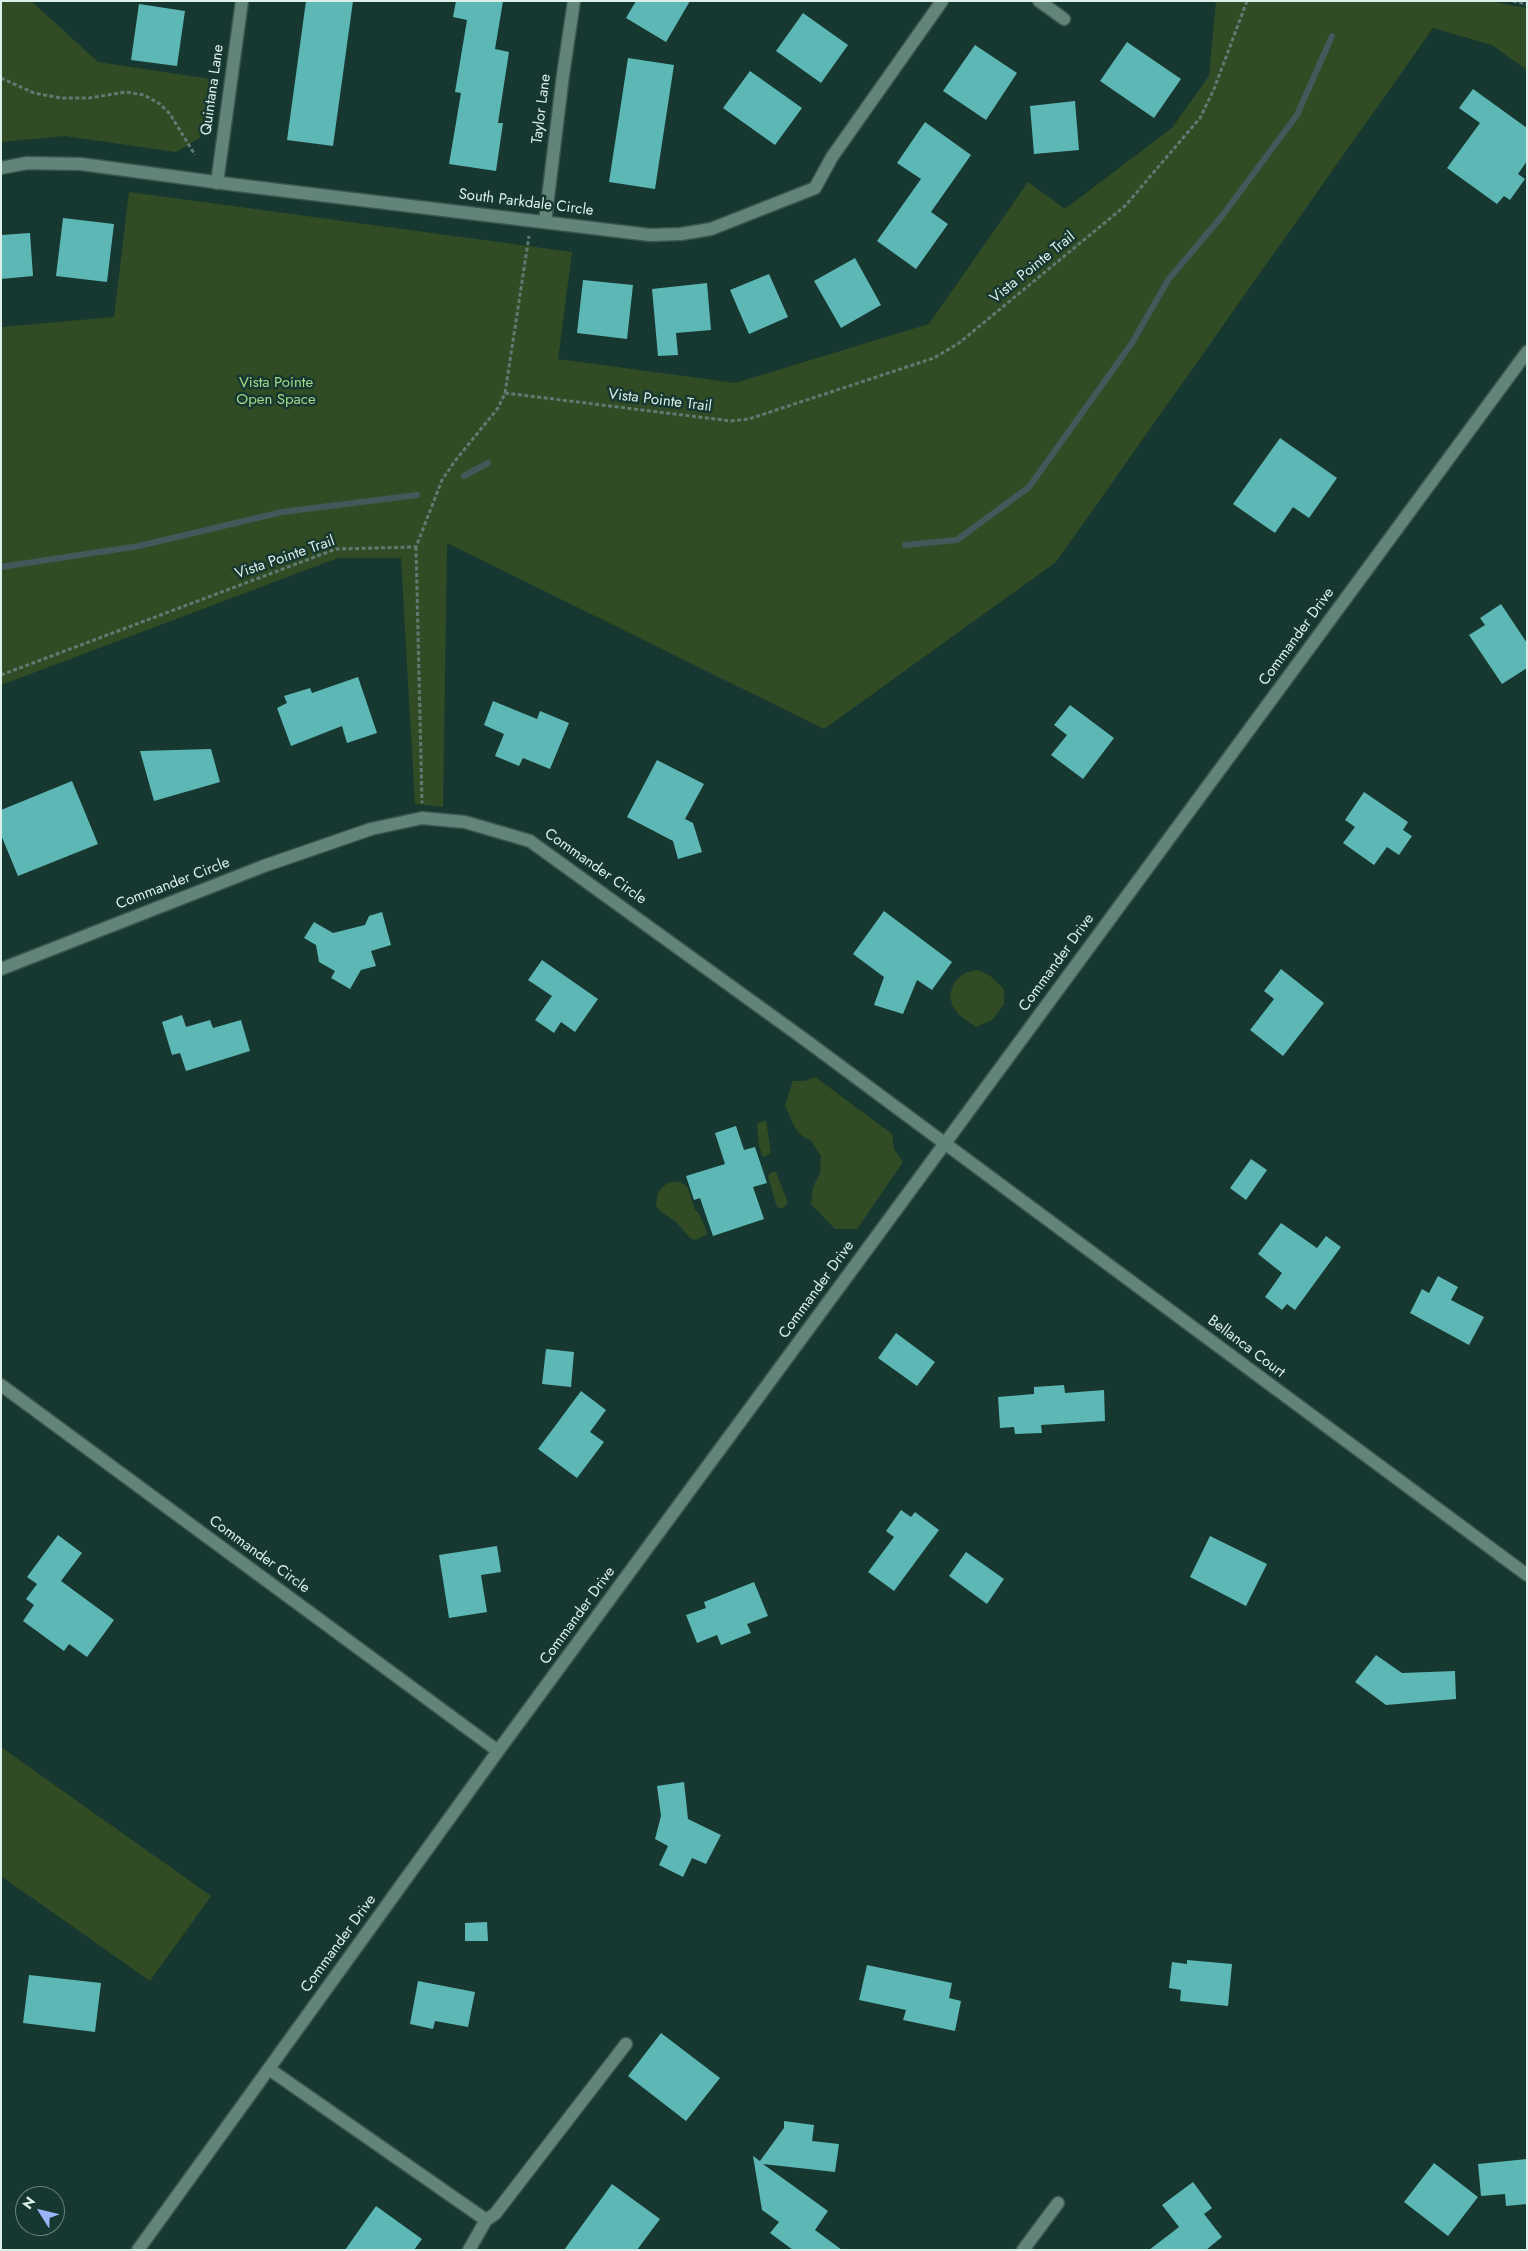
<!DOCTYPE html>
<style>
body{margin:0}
#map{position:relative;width:1528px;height:2251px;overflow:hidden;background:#173830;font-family:Jost,sans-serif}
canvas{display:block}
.frame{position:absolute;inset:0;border:2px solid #dcefe9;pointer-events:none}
.north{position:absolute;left:15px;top:2186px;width:50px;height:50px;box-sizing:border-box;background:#173830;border:1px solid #66817a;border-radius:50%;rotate:306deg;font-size:14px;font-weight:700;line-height:20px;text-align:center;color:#dcefe9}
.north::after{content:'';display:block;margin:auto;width:18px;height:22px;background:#9bb5fd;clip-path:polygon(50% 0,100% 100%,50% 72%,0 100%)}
</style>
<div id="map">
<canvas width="1528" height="2251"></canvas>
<div class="frame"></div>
<div class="north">N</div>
</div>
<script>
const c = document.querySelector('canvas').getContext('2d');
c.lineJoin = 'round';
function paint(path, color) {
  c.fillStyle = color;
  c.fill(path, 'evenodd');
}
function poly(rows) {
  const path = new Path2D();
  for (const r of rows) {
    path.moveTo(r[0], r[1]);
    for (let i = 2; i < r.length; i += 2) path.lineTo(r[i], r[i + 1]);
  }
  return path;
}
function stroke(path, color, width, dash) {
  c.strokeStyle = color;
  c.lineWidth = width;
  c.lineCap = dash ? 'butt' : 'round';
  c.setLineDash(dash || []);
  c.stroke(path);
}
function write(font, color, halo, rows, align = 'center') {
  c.font = font + ' Jost,sans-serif';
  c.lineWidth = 5;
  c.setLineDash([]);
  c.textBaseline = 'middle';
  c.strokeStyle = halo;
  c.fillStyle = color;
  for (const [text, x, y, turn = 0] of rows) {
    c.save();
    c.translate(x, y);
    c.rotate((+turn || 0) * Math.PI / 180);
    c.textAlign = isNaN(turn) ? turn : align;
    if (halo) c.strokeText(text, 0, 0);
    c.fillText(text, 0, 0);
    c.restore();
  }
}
const green = poly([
 [1,1,31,1,98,62,210,79,200,138,176,152,65,136,1,142],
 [1216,1,1489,1,1527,8,1527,70,1492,45,1433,28,1056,562,824,729,447,543,443,807,415,804,401,558,338,558,1,685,1,327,114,317,129,192,572,252,558,359,735,383,929,324,1028,182,1065,209,1172,128,1209,76],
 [977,970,989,975,1004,989,1004,1004,992,1020,976,1027,959,1015,952,1005,950,994,955,981,965,973],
 [815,1077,892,1134,894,1149,903,1162,857,1229,835,1229,811,1204,813,1187,820,1173,821,1156,811,1141,801,1135,794,1126,785,1105,793,1081,805,1081],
 [766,1121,771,1153,763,1157,759,1146,757,1125,759,1122],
 [771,1172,776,1172,788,1203,783,1208,779,1208,776,1204,768,1176],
 [671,1182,680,1182,687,1186,695,1210,699,1214,708,1234,695,1240,690,1238,676,1222,659,1210,656,1205,658,1192,666,1184],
 [1,1747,211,1896,150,1981,1,1876]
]);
const stream = poly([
 [464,476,488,463],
 [905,545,957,540,1029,487,1132,343,1168,280,1222,216,1297,115,1332,36],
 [1,567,139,546,282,512,417,495]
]);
const building = poly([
 [306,1,353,1,333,146,287,140],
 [456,1,503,1,495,49,509,52,498,123,503,123,496,171,449,164,461,93,455,92,467,20,453,17],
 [636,1,690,1,666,42,626,18],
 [139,4,185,11,177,66,131,60],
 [803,13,848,45,821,83,776,51],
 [1127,42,1181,79,1154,118,1100,81],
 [975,45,1017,73,986,120,943,91],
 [628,58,674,65,655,189,609,182],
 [750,71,802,108,775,145,723,108],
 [1473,89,1527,128,1527,161,1518,174,1525,179,1510,200,1504,196,1497,204,1447,168,1480,123,1459,108],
 [1075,101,1079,150,1034,154,1030,106],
 [925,122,971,155,931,212,948,224,916,269,877,241,921,179,897,163],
 [63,218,114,224,107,282,56,276],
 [30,233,33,276,1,279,1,235],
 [855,258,881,305,841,328,814,281],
 [769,274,788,317,749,334,730,290],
 [583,280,633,285,627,339,577,333],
 [707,283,711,330,676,333,678,355,658,356,652,289],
 [1280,438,1337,478,1309,518,1293,507,1275,533,1233,504],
 [1501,604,1527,643,1527,668,1502,684,1469,635,1485,625,1480,618],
 [358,677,377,733,347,743,342,726,291,746,277,708,287,703,284,696,310,688,312,693],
 [493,701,537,719,540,711,569,723,550,769,523,758,519,766,495,756,504,734,484,725],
 [1070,705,1114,738,1083,779,1051,755,1067,735,1054,725],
 [211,749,220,782,154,801,140,751],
 [657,760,704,784,685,819,693,823,702,852,678,859,673,841,627,817],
 [72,781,98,844,18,876,1,835,1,810],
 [1364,792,1408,822,1403,830,1412,836,1399,855,1387,847,1374,865,1343,843,1355,827,1345,820],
 [884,911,952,962,932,990,917,980,903,1014,874,1005,884,977,853,954],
 [382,912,391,945,371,951,376,966,361,970,350,989,331,978,335,971,319,962,316,945,304,938,314,922,333,933,365,925,369,916],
 [542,960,598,999,575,1032,561,1022,554,1033,535,1020,552,996,528,980],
 [1281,969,1324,1003,1283,1056,1250,1030,1274,999,1264,991],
 [182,1015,186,1027,210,1020,213,1028,241,1020,250,1051,186,1071,180,1053,172,1055,162,1022],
 [736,1126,744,1150,755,1147,767,1183,753,1187,764,1219,713,1236,700,1198,694,1200,686,1176,725,1164,715,1133],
 [1251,1159,1267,1170,1246,1200,1230,1188],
 [1281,1223,1317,1248,1326,1236,1341,1247,1295,1310,1287,1304,1282,1310,1265,1297,1282,1273,1258,1254],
 [1438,1276,1458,1287,1451,1300,1484,1317,1469,1345,1410,1313,1422,1289,1429,1293],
 [896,1333,935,1362,917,1386,878,1358],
 [546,1349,574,1352,571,1387,542,1384],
 [1064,1385,1065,1393,1104,1390,1105,1421,1041,1425,1042,1433,1015,1434,1014,1427,1000,1428,998,1397,1034,1394,1034,1387],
 [581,1391,606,1410,590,1432,604,1442,577,1478,538,1449],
 [901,1510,911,1517,915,1512,939,1530,894,1591,868,1572,894,1537,886,1531],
 [58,1535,82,1553,61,1581,114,1620,87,1657,69,1644,64,1651,23,1621,34,1605,26,1599,37,1584,27,1577],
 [1210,1536,1267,1564,1246,1606,1190,1577],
 [497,1546,501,1572,481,1575,487,1612,449,1618,439,1555],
 [966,1552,1004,1579,987,1604,949,1576],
 [754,1582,768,1616,747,1624,751,1633,721,1645,717,1635,697,1643,686,1615,706,1608,704,1602],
 [1376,1655,1402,1673,1455,1671,1456,1699,1386,1705,1355,1682],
 [684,1782,688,1819,721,1835,706,1864,692,1858,683,1877,659,1865,668,1846,655,1839,661,1816,657,1786],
 [487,1922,488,1941,465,1941,465,1923],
 [1187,1960,1232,1964,1228,2006,1180,2001,1181,1990,1169,1988,1172,1962,1187,1964],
 [867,1965,952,1983,949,1998,961,2001,955,2031,903,2020,906,2010,859,2000],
 [29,1975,101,1983,95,2032,23,2023],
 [418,1981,475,1992,468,2027,435,2021,433,2029,410,2024],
 [661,2033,720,2078,686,2121,628,2076],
 [784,2121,814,2125,812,2141,839,2144,835,2172,763,2164,828,2211,815,2230,842,2250,793,2250,770,2233,779,2222,762,2210,753,2156,760,2161,784,2128],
 [1527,2159,1527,2204,1506,2206,1505,2194,1481,2196,1478,2164],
 [1434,2163,1478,2197,1448,2236,1404,2202],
 [1193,2182,1212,2208,1204,2214,1222,2237,1206,2250,1149,2250,1179,2227,1162,2205],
 [612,2184,660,2219,637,2250,564,2250],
 [376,2206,422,2239,414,2250,345,2250]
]);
const path = poly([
 [1513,1,1527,4],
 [1,78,34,93,61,98,89,98,126,92,144,95,160,104,170,114,195,155],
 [505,393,529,236],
 [416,547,422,803],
 [1,675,336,549,416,547,442,480,455,461,498,408,505,393,731,421,749,419,934,358,959,343,1125,206,1200,118,1214,89,1247,1]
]);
const lane = poly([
 [269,2069,486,2220,495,2214,626,2044],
 [469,2250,486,2220]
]);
const street = poly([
 [1039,1,1064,19],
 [1,168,27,163,81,164,237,185,650,235,681,234,711,229,815,188,832,157,942,1],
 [217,183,242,1],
 [545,222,563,75,574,1],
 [1,969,264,866,371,829,422,818,465,822,530,841,804,1039,1527,1575],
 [1,1385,498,1751],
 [138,2250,498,1751,1527,352],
 [1023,2250,1058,2203]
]);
const streetNames = [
 ["Quintana Lane",213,90,-82],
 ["Taylor Lane",542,109,-83],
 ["South Parkdale Circle",526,203,7],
 ["Vista Pointe Trail",1033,268,-39],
 ["Vista Pointe Trail",660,401,7],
 ["Vista Pointe Trail",285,558,-19],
 ["Commander Drive",1297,637,-54],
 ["Commander Circle",595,867,35],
 ["Commander Circle",173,884,-21],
 ["Commander Drive",1057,963,-54],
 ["Commander Drive",817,1290,-54],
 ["Bellanca Court",1246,1347,37],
 ["Commander Circle",259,1555,36],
 ["Commander Drive",578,1616,-54],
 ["Commander Drive",339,1944,-54]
];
const parkNames = [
 ["Vista Pointe",276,383],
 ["Open Space",276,400]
];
paint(green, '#314c24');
stroke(stream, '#42595b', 6);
paint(building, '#5db7b5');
stroke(lane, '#39554e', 15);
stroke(street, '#39554e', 15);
stroke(path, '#5e7a72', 3, [4, 2.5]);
stroke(lane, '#628479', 12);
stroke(street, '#628479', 12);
write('15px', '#dcefe9', '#173830', streetNames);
write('15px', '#a2d88c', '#173830', parkNames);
</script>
